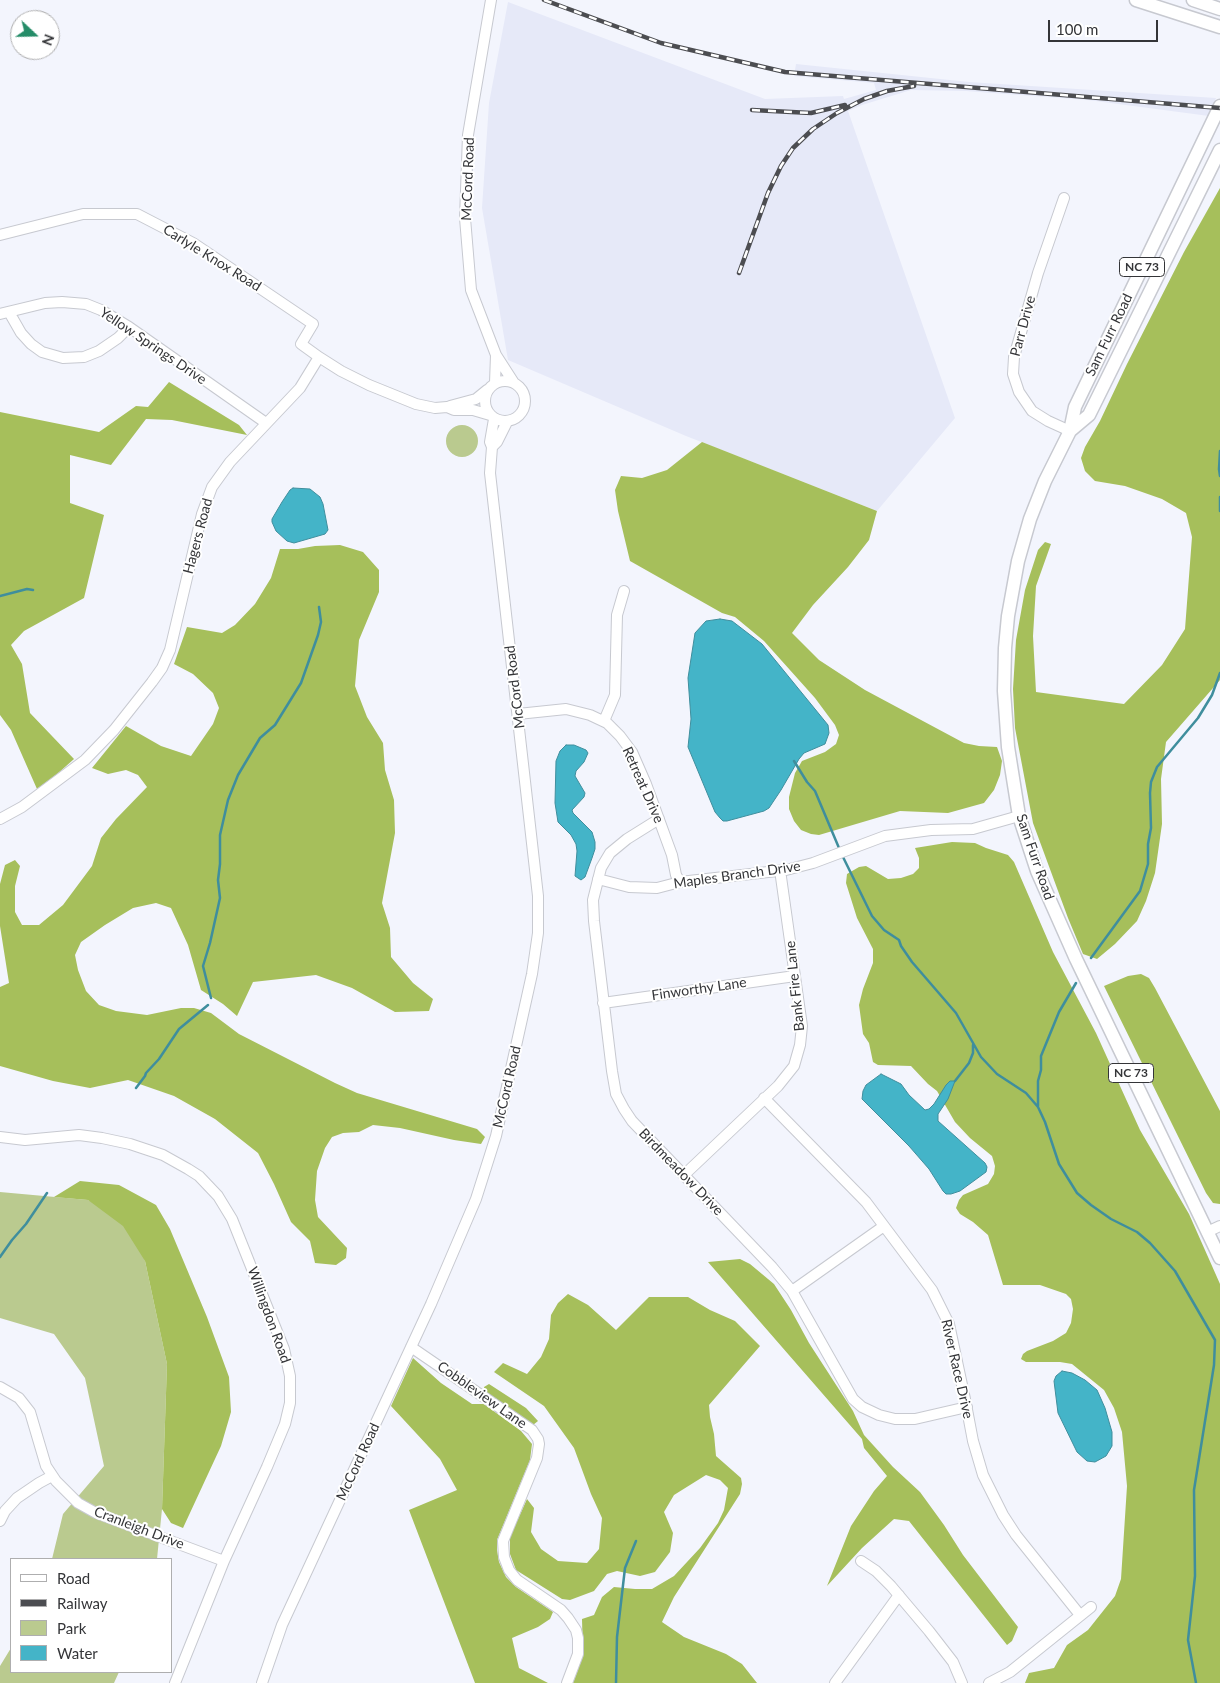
<!DOCTYPE html>
<style>
body{margin:0}
#map{position:relative;width:1220px;height:1683px;overflow:hidden;background:#f3f5fd;font-family:Lato,sans-serif}
canvas{display:block}
.legend{position:absolute;left:10px;top:1558px;width:162px;height:115px;box-sizing:border-box;background:#fff;border:1px solid #aeaeaf;margin:0;padding:6px 9px;list-style:none;font-size:15px;color:#343538}
.legend li{display:flex;align-items:center;gap:10px;height:25px}
.legend b{width:25px;border:1px solid #aeaeaf}
.north{position:absolute;left:10px;top:10px;width:50px;height:50px;box-sizing:border-box;background:#fff;border:1px solid #aeaeaf;border-radius:50%;rotate:111deg;font-size:14px;font-weight:700;line-height:20px;text-align:center;color:#343538}
.north::after{content:'';display:block;margin:auto;width:18px;height:22px;background:#258c68;clip-path:polygon(50% 0,100% 100%,50% 72%,0 100%)}
.scale{position:absolute;left:1048px;top:20px;width:110px;height:22px;box-sizing:border-box;border:2px solid #343538;border-top:0;padding-left:6px;font-size:15px;line-height:18px;white-space:nowrap;color:#343538;-webkit-text-stroke:4px #fff;paint-order:stroke}
</style>
<div id="map">
<canvas width="1220" height="1683"></canvas>
<ul class="legend">
<li><b style="height:6px;background:#fff"></b>Road</li>
<li><b style="height:6px;background:#4c4d51"></b>Railway</li>
<li><b style="height:14px;background:#baca8f"></b>Park</li>
<li><b style="height:14px;background:#44b4c8"></b>Water</li>
</ul>
<div class="north">N</div>
<div class="scale">100 m</div>
</div>
<script>
const c = document.querySelector('canvas').getContext('2d');
c.lineJoin = 'round';
function paint(path, color) { c.fillStyle = color; c.fill(path, 'evenodd'); }
const shape = rows => new Path2D(rows.map(r => 'M' + r).join(''));
function trace(path, color, width, dash) { c.strokeStyle = color; c.lineWidth = width; c.lineCap = dash ? 'butt' : 'round'; c.setLineDash(dash || []); c.stroke(path); }
function drawText(font, color, halo, rows, align = 'center') {
  c.font = font + ' Lato,sans-serif'; c.lineWidth = 4; c.setLineDash([]); c.textBaseline = 'middle'; c.strokeStyle = halo; c.fillStyle = color; for (const [text, x, y, turn = 0] of rows) {
    c.save(); c.translate(x, y); c.rotate((+turn || 0) * Math.PI / 180); c.textAlign = isNaN(turn) ? turn : align; if (halo) c.strokeText(text, 0, 0); c.fillText(text, 0, 0); c.restore();
  }
}
const built = shape([
 [508,2,765,99,843,96,844,99,876,90,874,83,794,76,796,64,969,82,1216,98,1209,116,1088,100,966,91,911,90,862,105,848,111,955,418,877,511,686,436,508,360,482,208,489,103]
]);
const green = shape([
 '446 441a16 16 0 1 1 32 0a16 16 0 1 1-32 0Z',
 [0,1192,88,1200,134,1218,145,1261,167,1364,162,1509,157,1559,52,1559,63,1514,104,1466,85,1378,54,1334,0,1318],
 [11,1648,11,1672,119,1672,114,1683,0,1683,0,1666]
]);
const forest = shape([
 [1220,188,1220,680,1166,742,1161,779,1162,824,1155,873,1146,901,1137,921,1115,944,1097,959,1083,954,1068,918,1033,823,1015,728,1013,689,1016,640,1025,590,1038,550,1045,542,1051,544,1036,586,1033,636,1036,692,1124,704,1162,665,1185,629,1192,537,1186,513,1162,499,1125,486,1095,481,1085,471,1081,458,1085,447,1100,421,1127,364,1184,252],
 [169,382,239,425,247,435,172,420,146,419,111,465,70,455,70,503,104,515,84,598,24,631,11,645,22,664,30,713,74,759,56,775,37,789,11,730,0,715,0,412,99,432,136,406,148,407],
 [702,442,877,511,869,540,848,567,813,605,792,633,819,660,865,690,964,743,979,746,997,747,1002,761,1000,775,994,790,984,803,948,813,900,811,819,835,811,834,801,830,794,821,789,809,789,797,795,773,802,761,825,752,836,744,839,735,835,725,815,698,764,641,735,617,722,613,630,561,618,511,615,490,621,476,642,478,667,470],
 [340,545,363,552,379,570,379,592,359,640,355,686,367,717,383,743,385,770,394,800,395,833,382,903,390,928,391,957,413,983,433,999,429,1011,395,1012,352,988,316,975,253,982,237,1016,223,1004,201,990,188,945,171,908,156,903,133,908,105,925,81,942,75,955,78,970,86,991,99,1005,116,1011,147,1015,181,1008,194,1008,211,1013,239,1034,335,1083,357,1093,477,1129,485,1137,481,1144,454,1140,400,1128,373,1125,359,1132,343,1133,332,1137,325,1148,317,1171,315,1200,318,1217,347,1248,346,1258,336,1265,315,1263,310,1241,291,1222,274,1184,258,1153,215,1119,174,1096,128,1080,90,1088,53,1081,0,1066,0,987,9,983,0,926,0,884,5,865,15,860,20,866,15,886,15,912,22,925,39,925,63,905,92,866,101,838,116,819,147,787,138,775,126,770,108,774,92,768,126,726,161,746,191,756,213,724,219,708,213,693,193,674,174,664,187,627,222,633,235,625,255,604,271,578,280,549,298,549,315,546],
 [952,842,975,843,986,848,1008,855,1014,862,1053,952,1096,1033,1140,1130,1189,1214,1220,1284,1220,1683,1025,1683,1029,1673,1054,1668,1067,1645,1088,1630,1115,1596,1121,1579,1127,1486,1122,1432,1114,1408,1104,1390,1072,1364,1060,1362,1026,1362,1021,1359,1023,1354,1027,1351,1053,1341,1066,1333,1071,1323,1073,1309,1071,1299,1066,1294,1040,1285,1003,1285,988,1235,973,1222,960,1214,956,1208,959,1200,963,1195,988,1184,994,1174,995,1166,992,1156,970,1138,955,1122,937,1091,928,1084,911,1066,878,1065,873,1062,869,1043,863,1034,859,1005,863,989,873,963,873,949,857,918,846,883,847,874,859,867,866,866,888,879,901,878,913,874,919,868,919,858,915,848],
 [1141,974,1149,978,1155,988,1220,1111,1220,1204,1213,1203,1206,1193,1104,986,1128,976],
 [80,1181,119,1185,156,1205,170,1229,207,1317,229,1377,231,1412,221,1446,183,1528,171,1523,162,1509,167,1364,145,1261,123,1226,88,1200,54,1197],
 [740,1259,750,1264,774,1284,791,1310,809,1343,853,1411,864,1435,893,1467,920,1492,944,1525,963,1555,1018,1627,1012,1641,1007,1645,909,1521,894,1519,862,1548,827,1586,851,1526,874,1491,887,1476,864,1448,862,1439,708,1262],
 [568,1294,588,1305,616,1330,649,1297,688,1297,710,1310,735,1321,760,1346,709,1405,710,1417,714,1434,716,1456,741,1478,742,1484,740,1494,674,1597,662,1622,684,1637,726,1654,742,1664,757,1683,573,1683,583,1656,582,1619,594,1615,602,1597,614,1587,635,1589,652,1589,674,1576,700,1548,718,1523,724,1510,728,1488,720,1480,706,1475,674,1495,664,1512,673,1533,670,1552,655,1572,640,1576,617,1571,607,1574,594,1591,570,1600,562,1599,516,1570,510,1554,510,1537,527,1499,534,1508,531,1532,541,1549,558,1561,587,1563,599,1549,602,1518,591,1494,574,1448,544,1406,494,1372,503,1363,527,1374,541,1357,549,1339,551,1315,558,1303],
 [413,1358,441,1383,472,1404,484,1404,521,1431,532,1444,530,1460,497,1540,497,1550,499,1562,506,1577,516,1587,553,1612,550,1619,538,1627,512,1638,519,1668,548,1683,475,1683,409,1510,457,1490,440,1459,391,1406],
 [489,1384,526,1408,538,1421,533,1425,485,1392,484,1387]
]);
const water = shape([
 [293,488,310,489,320,497,323,504,328,530,325,534,294,543,287,541,276,531,272,522,272,519,282,502,290,490,293,488],
 [720,619,732,621,762,644,828,725,829,733,825,744,804,753,799,759,781,790,769,808,764,811,727,821,723,821,720,818,715,812,688,747,691,719,688,678,695,633,706,621,720,619],
 [566,745,574,745,586,750,588,753,584,762,576,771,575,776,585,793,584,797,572,810,573,813,592,832,595,842,595,849,592,858,585,877,581,880,575,876,577,851,576,844,571,835,558,822,555,803,556,761,560,751,566,745],
 [881,1074,901,1084,909,1095,925,1110,929,1109,934,1104,946,1085,950,1081,955,1081,948,1099,938,1114,938,1121,985,1163,987,1167,986,1172,960,1191,951,1194,946,1194,943,1191,929,1169,909,1146,862,1099,863,1091,866,1085,881,1074],
 [1062,1371,1072,1373,1085,1380,1097,1390,1105,1408,1112,1432,1112,1446,1106,1456,1095,1462,1087,1461,1077,1452,1058,1413,1054,1381,1056,1376,1062,1371]
]);
const stream = shape([
 [1220,451,1219,469,1220,476],
 [1220,497,1220,511],
 [0,596,27,589,33,590],
 [794,761,807,782,815,791,839,848],
 [843,857,872,916,884,930,899,940,901,946,912,962,956,1013,981,1057,997,1074,1026,1093,1038,1107,1045,1122,1059,1164,1077,1193,1091,1205,1111,1219,1137,1232,1150,1243,1175,1271,1215,1340,1214,1365,1194,1490,1195,1576,1188,1640,1196,1683],
 [1091,958,1140,891,1148,864,1148,844,1151,828,1150,793,1151,782,1157,767,1198,718,1212,695,1220,673],
 [211,998,203,966,210,943,220,898,218,880,220,864,220,835,228,800,238,775,260,738,275,725,301,683,318,635,321,622,319,607],
 [955,1081,969,1063,973,1053,973,1045],
 [136,1088,145,1076,146,1073,159,1059,179,1029,208,1005],
 [1038,1106,1038,1081,1041,1070,1041,1056,1059,1012,1076,983],
 [0,1257,12,1240,26,1224,47,1193],
 [616,1683,617,1637,625,1568,636,1541]
]);
const minor = shape([
 [491,0,468,135,465,218,471,290,496,355,514,383],
 [1064,198,1038,273,1014,357,1013,374,1019,392,1032,411,1048,421,1070,431],
 [0,235,83,214,137,214,193,243,313,324,301,344,319,357],
 [9,312,21,333,31,344,42,352,63,358,84,357,99,351,118,338,129,327],
 [0,314,45,303,62,302,86,304,101,310,129,327,266,423],
 '485 401a20 20 0 1 1 40 0a20 20 0 1 1-40 0Z',
 [495,383,496,355],
 [450,406,476,399,487,390],
 [492,447,497,442,507,422],
 [518,714,566,709,590,715,607,723,620,736,632,752,646,784,672,855,676,875,680,882],
 [604,721,615,695,617,615,624,591],
 [0,819,22,807,85,760,114,730,152,682,162,668,170,650,202,514,212,487,230,462,300,388,319,357,341,371,369,385,416,404,435,408,447,407,454,410,473,410,490,415],
 [659,819,627,839,610,853,601,868,593,900,594,921,612,1071,616,1094,624,1109,632,1121,772,1267,792,1291,853,1399,862,1407,879,1415,895,1419,915,1419,967,1407],
 [598,879,629,887,657,888,680,882,786,870,813,863,885,836,931,830,973,829,1019,816],
 [603,1003,795,976],
 [764,1098,866,1202,932,1290,949,1324,965,1399,973,1441,983,1475,1003,1515,1016,1535,1080,1615],
 [0,1137,25,1140,79,1135,102,1138,130,1144,163,1155,188,1169,199,1176,218,1196,232,1219,284,1349,290,1376,290,1403,285,1424,267,1467,224,1561,175,1683],
 [684,1175,778,1086,794,1066,800,1045,802,1026,780,870],
 [1207,1232,1220,1226],
 [792,1291,884,1226],
 [411,1347,532,1430,538,1439,539,1444,537,1458,503,1541,504,1557,509,1570,517,1580,561,1610,568,1618,576,1630,578,1638,578,1654,567,1683],
 [0,1387,19,1398,30,1412,46,1466,56,1481,78,1503,96,1513,224,1561],
 [0,1521,5,1511,17,1498,39,1483,52,1476],
 [861,1561,876,1571,891,1586,929,1631,953,1662,962,1683],
 [262,1683,282,1625,431,1304,476,1199,496,1136,532,974,538,933,538,896,490,473,492,447,490,442,494,419],
 [835,1683,899,1595],
 [989,1683,1010,1672,1091,1607]
]);
const major = shape([
 [1136,0,1220,27],
 [1193,0,1220,9],
 [1220,106,1075,407,1070,431,1045,481,1030,519,1018,561,1008,616,1005,648,1004,691,1008,747,1019,816,1037,871,1076,959,1220,1258],
 [1070,431,1089,415,1220,150]
]);
const rail = shape([
 [544,0,661,43,785,72,1220,108],
 [752,110,811,113,845,105],
 [739,273,768,193,781,166,793,148,813,129,837,113,864,99,887,91,914,86]
]);
const shields = [
 [1142,267,45],
 [1131,1073,45]
];
const shieldNames = [
 ["NC 73",1142,267],
 ["NC 73",1131,1073]
];
const streetNames = [
 ["McCord Road",468,179,-88],
 ["Carlyle Knox Road",212,258,32],
 ["Parr Drive",1023,326,-75],
 ["Sam Furr Road",1109,335,-64],
 ["Yellow Springs Drive",153,346,34],
 ["Hagers Road",198,536,-75],
 ["McCord Road",515,687,-97],
 ["Retreat Drive",643,785,66],
 ["Sam Furr Road",1035,857,71],
 ["Maples Branch Drive",737,875,-8],
 ["Bank Fire Lane",795,986,-96],
 ["Finworthy Lane",699,989,-8],
 ["McCord Road",507,1087,-77],
 ["Birdmeadow Drive",681,1172,46],
 ["Willingdon Road",269,1315,70],
 ["River Race Drive",957,1369,77],
 ["Cobbleview Lane",482,1395,35],
 ["McCord Road",358,1462,-65],
 ["Cranleigh Drive",139,1528,21]
];
paint(built, '#e6e9f8');
paint(green, '#baca8f');
paint(forest, '#a6bf5b');
paint(water, '#44b4c8');
trace(water, '#3f8e9d', 1);
trace(stream, '#3f8e9d', 2.5);
trace(minor, '#c7c9d0', 12);
trace(major, '#c7c9d0', 15);
trace(minor, '#fff', 10);
trace(major, '#fff', 12);
trace(rail, '#4c4d51', 4.5);
trace(rail, '#fff', 2.5, [8]);
for (const [x, y, w] of shields) { const box = new Path2D(); box.roundRect(x - w / 2, y - 9.5, w, 19, 4); c.fillStyle = '#fff'; c.fill(box); trace(box, '#343538', 1); }
drawText('bold 12px', '#343538', null, shieldNames);
drawText('14px', '#343538', '#fff', streetNames);
</script>
